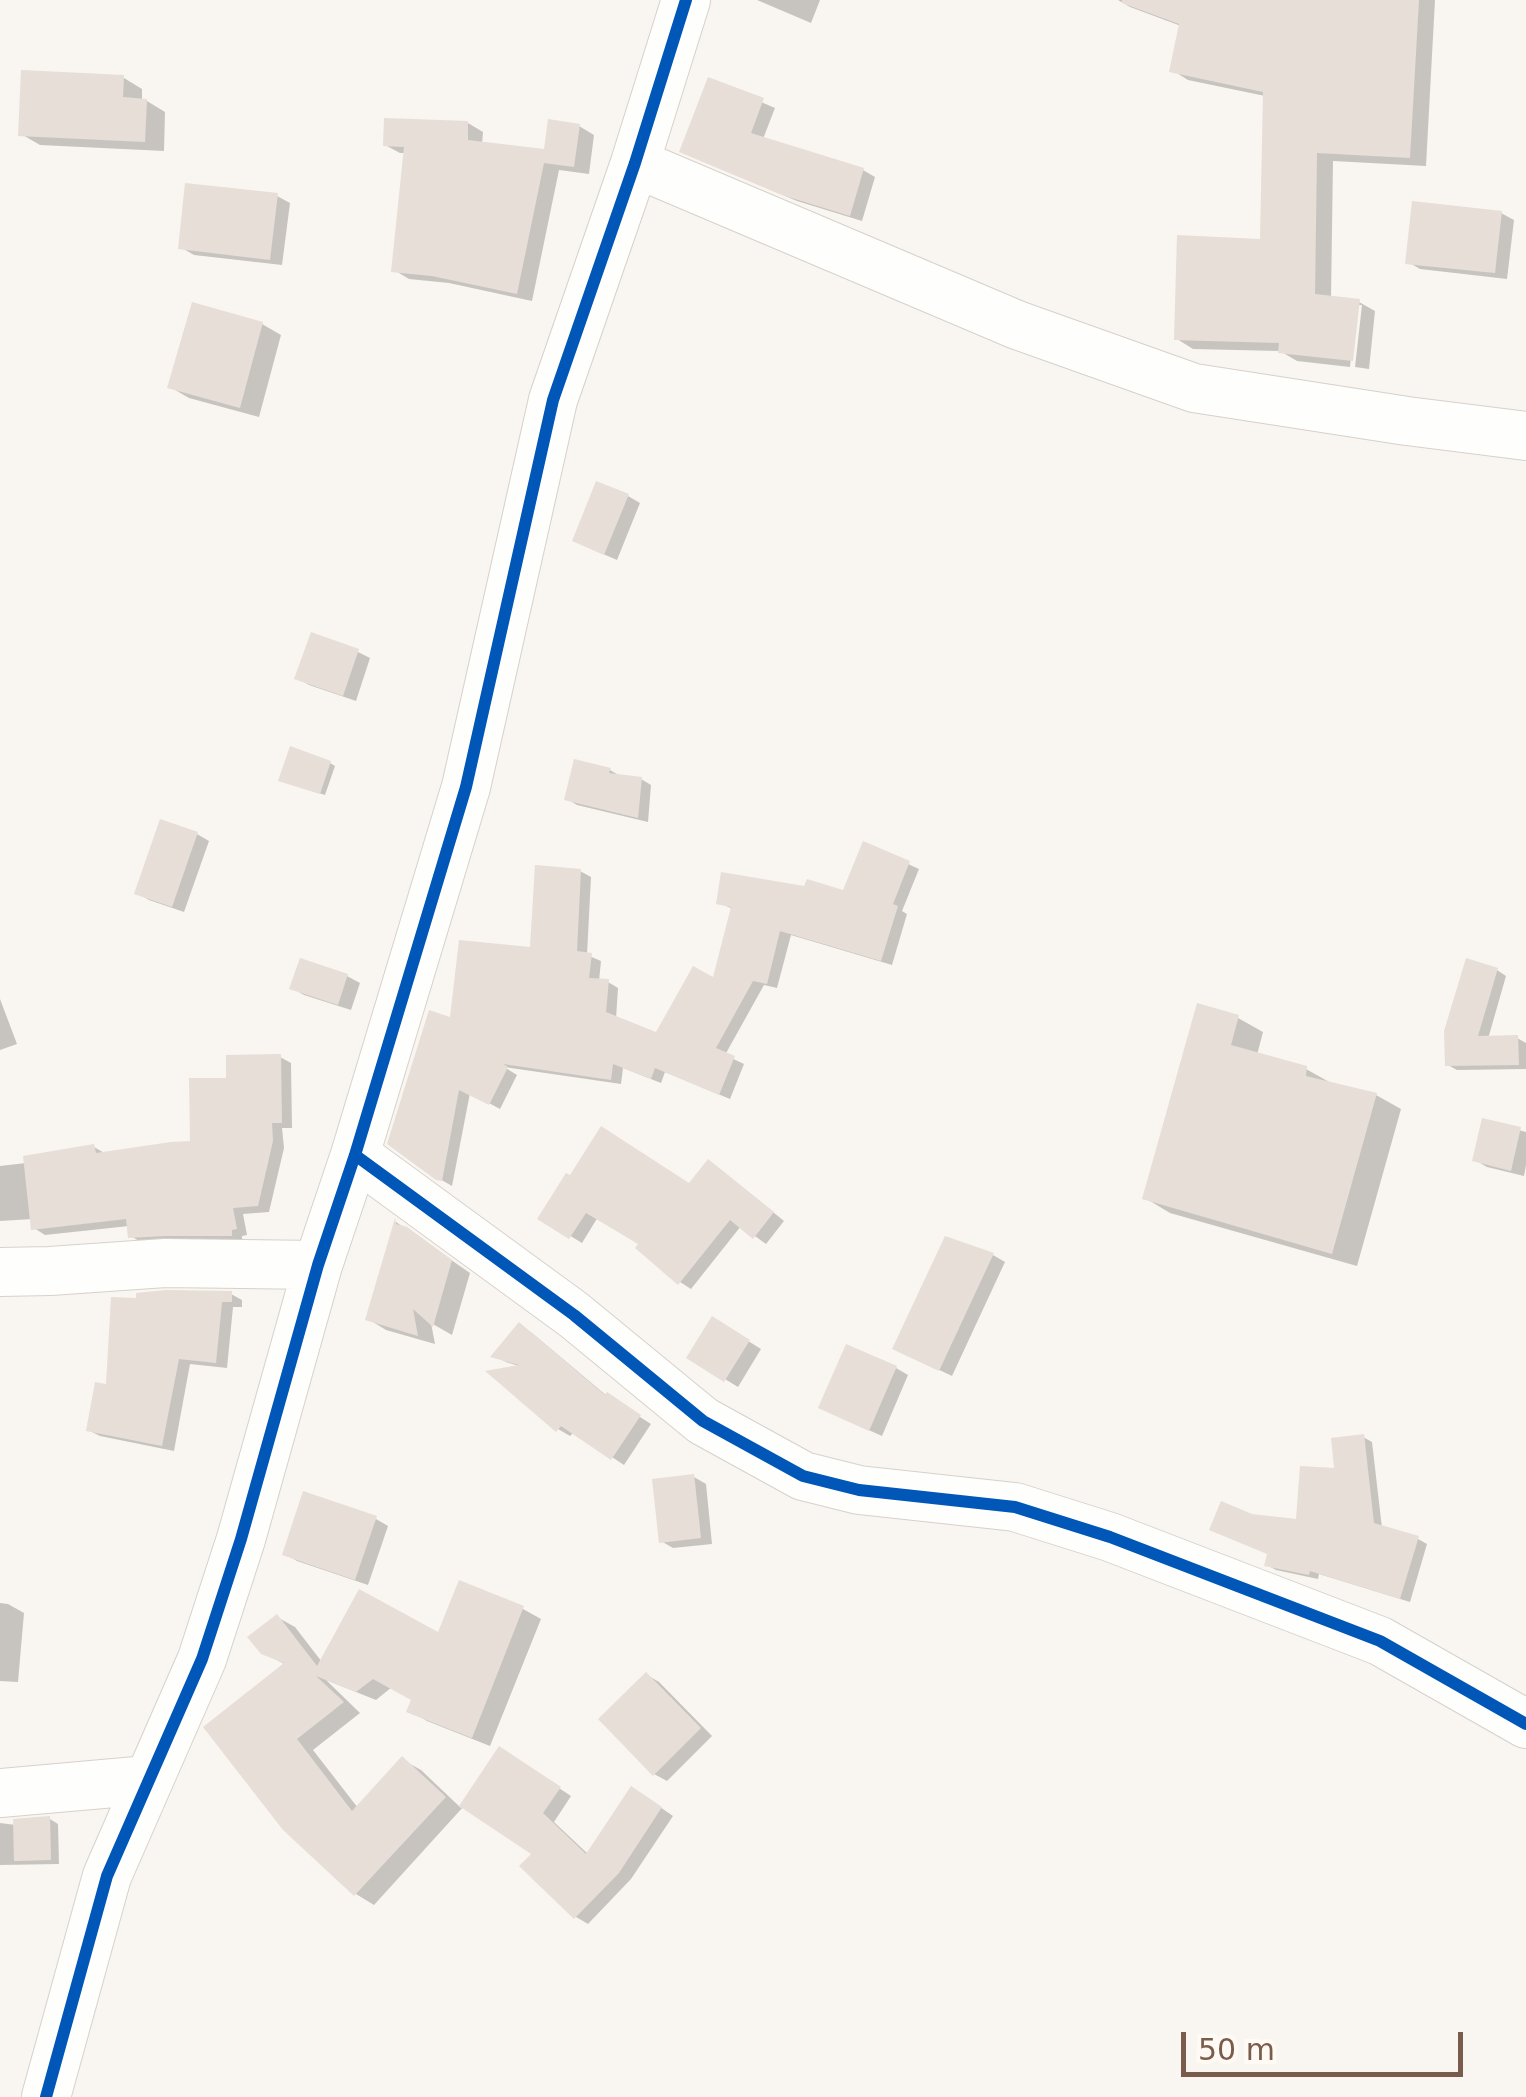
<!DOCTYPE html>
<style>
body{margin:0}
#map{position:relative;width:1526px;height:2097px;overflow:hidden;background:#f9f5f0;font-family:"DejaVu Sans",sans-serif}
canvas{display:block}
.scale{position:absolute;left:1181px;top:2032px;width:282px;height:45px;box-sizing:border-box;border:5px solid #7a5c4d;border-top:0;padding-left:12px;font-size:30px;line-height:35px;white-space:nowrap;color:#7a5c4d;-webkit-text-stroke:8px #fffaf3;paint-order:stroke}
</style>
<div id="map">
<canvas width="1526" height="2097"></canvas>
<div class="scale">50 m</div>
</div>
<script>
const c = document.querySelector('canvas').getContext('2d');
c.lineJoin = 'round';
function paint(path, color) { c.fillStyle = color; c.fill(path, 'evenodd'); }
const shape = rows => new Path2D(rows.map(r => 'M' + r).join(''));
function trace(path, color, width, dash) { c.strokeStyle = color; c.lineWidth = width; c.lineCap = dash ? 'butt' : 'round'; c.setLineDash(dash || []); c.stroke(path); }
const shadow = shape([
 [757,0,820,0,811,23],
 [1118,0,1435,0,1426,166,1333,161,1331,299,1359,302,1375,311,1369,369,1355,367,1362,305,1356,305,1350,367,1297,361,1280,351,1193,349,1177,339,1262,241,1265,96,1188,80,1172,70,1181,26,1130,7],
 [124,78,142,89,142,101,147,101,165,112,164,151,40,145,21,134],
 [710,80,775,108,763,139,863,170,875,177,862,221,797,201,695,158],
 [468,123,483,132,482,144,546,152,579,126,594,135,589,174,559,170,532,301,449,283,409,279,394,270,406,153,400,153,385,145],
 [277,196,290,203,282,265,194,255,182,248],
 [1501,213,1514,220,1507,279,1420,269,1408,262],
 [262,324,281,335,259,417,189,398,170,387],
 [628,496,640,503,617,560,587,547],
 [313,635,358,652,370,658,356,701,309,685,297,678],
 [330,763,335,766,325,795,287,783],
 [610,770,622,777,641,779,651,785,648,822,577,805,567,799],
 [197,834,209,841,184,912,149,900,137,893],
 [864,844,919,869,902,911,907,914,892,965,791,935,777,988,764,985,725,1055,744,1064,730,1099,665,1072,661,1083,623,1068,621,1084,504,1067,517,1075,500,1109,470,1093,452,1186,438,1178,453,1020,533,949,580,871,591,877,587,955,601,961,599,981,608,982,618,988,616,1019,657,1035,715,981,733,909,719,903,845,893],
 [1497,970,1506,976,1488,1039,1517,1038,1526,1043,1526,1069,1457,1070,1448,1065],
 [347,976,360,983,351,1010,304,995,292,988],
 [0,999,17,1044,0,1050],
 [1199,1006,1238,1018,1263,1032,1257,1055,1306,1069,1331,1083,1376,1095,1401,1109,1357,1266,1170,1213,1145,1198],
 [280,1057,291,1063,292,1128,282,1128,284,1148,269,1212,243,1214,247,1235,242,1236,242,1241,142,1243,131,1236,129,1226,45,1235,34,1228,33,1219,0,1221,0,1166,26,1163,94,1147,106,1154,193,1144,229,1080],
 [1484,1121,1526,1132,1526,1165,1524,1176,1487,1167,1475,1160],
 [720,1169,784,1221,766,1244,741,1226,691,1289,680,1282,642,1243,598,1217,582,1243,541,1218,571,1178,690,1185],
 [396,1222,470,1273,452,1335,431,1323,435,1344,386,1330,368,1319],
 [993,1255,1005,1262,952,1376,908,1355],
 [231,1294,242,1300,242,1307,233,1307,227,1368,190,1364,174,1451,100,1436,88,1430,108,1387],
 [713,1319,761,1349,738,1387,689,1357],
 [520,1326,532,1333,607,1396,651,1424,624,1465,574,1432,570,1436,558,1429,522,1367,506,1362,494,1356],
 [896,1368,908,1375,882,1436,833,1414],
 [1363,1437,1372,1442,1382,1528,1418,1539,1427,1544,1410,1602,1319,1574,1318,1579,1276,1570,1267,1565,1269,1554,1298,1521],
 [694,1477,706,1484,712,1544,673,1548,661,1541],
 [376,1519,388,1526,368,1585,297,1561,285,1554],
 [460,1583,523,1609,541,1619,490,1746,427,1721,410,1711,414,1699,392,1687,376,1700,326,1680,360,1713,313,1750,358,1808,403,1760,421,1770,461,1808,500,1749,571,1796,554,1822,589,1855,644,1796,673,1816,631,1879,588,1924,576,1917,523,1866,534,1854,464,1806,374,1905,356,1894,285,1829,286,1665,262,1652,277,1617,295,1627,322,1662,439,1635],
 [0,1603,8,1604,24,1613,18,1682,0,1681],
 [647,1675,659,1682,712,1736,667,1781,654,1774],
 [50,1819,58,1824,59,1864,0,1865,0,1823,16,1825]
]);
const building = shape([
 [1122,0,1419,0,1410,158,1317,153,1315,294,1360,299,1353,361,1278,353,1279,343,1174,340,1177,235,1260,239,1263,92,1169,72,1179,24,1122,3],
 [21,70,124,75,123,97,147,99,145,142,18,136],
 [708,77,764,98,751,133,864,168,850,216,782,195,679,152],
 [384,118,468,121,468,140,544,149,548,119,580,124,574,167,544,163,517,294,432,276,391,272,404,147,383,146],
 [185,183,278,193,270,260,178,249],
 [1412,201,1502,211,1495,273,1405,264],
 [192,302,263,322,240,408,167,388],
 [596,481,629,494,604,555,572,541],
 [311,632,359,649,343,696,294,679],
 [290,746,331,761,320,794,278,781],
 [574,759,611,768,609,773,642,777,638,818,564,800],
 [160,819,198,832,172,907,134,894],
 [863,841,910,861,893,904,898,906,881,961,780,931,767,984,753,981,716,1048,735,1056,719,1095,655,1068,651,1079,613,1064,611,1080,503,1064,508,1067,489,1105,459,1090,442,1181,436,1180,387,1144,429,1010,450,1017,459,940,530,947,535,865,581,869,577,951,592,953,589,978,609,979,606,1012,656,1032,693,966,713,977,731,907,716,904,721,872,804,886,807,879,843,890],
 [300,958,348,974,338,1005,289,989],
 [1466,958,1498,968,1478,1036,1518,1035,1519,1065,1445,1066,1444,1031],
 [1197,1003,1239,1015,1231,1045,1307,1066,1306,1076,1377,1093,1332,1254,1142,1199],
 [281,1054,282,1123,272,1123,273,1141,258,1206,233,1208,237,1229,232,1230,232,1236,165,1236,128,1238,126,1219,31,1230,23,1156,94,1144,96,1153,171,1142,190,1141,189,1078,226,1078,226,1055],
 [1482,1118,1521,1127,1511,1171,1472,1161],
 [601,1126,689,1183,708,1159,774,1212,753,1239,730,1220,678,1285,635,1248,638,1244,586,1213,569,1239,537,1219,566,1173,570,1175],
 [395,1218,396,1224,407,1227,452,1260,433,1327,413,1309,418,1336,365,1320],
 [945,1236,994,1253,939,1371,892,1349],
 [166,1290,232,1291,232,1302,222,1302,216,1363,179,1359,162,1446,86,1431,95,1382,106,1384,111,1297,136,1298,136,1293],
 [712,1316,750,1340,724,1382,686,1358],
 [519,1322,605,1395,607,1392,641,1415,611,1460,561,1426,556,1432,485,1371,519,1365,490,1357],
 [846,1344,897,1366,869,1431,818,1408],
 [1364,1434,1374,1523,1419,1536,1400,1599,1310,1571,1309,1575,1264,1566,1267,1554,1209,1530,1221,1501,1252,1514,1296,1519,1300,1466,1334,1468,1331,1438],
 [694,1474,701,1538,659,1543,652,1479],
 [303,1491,377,1516,355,1580,282,1555],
 [459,1580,524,1606,472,1738,406,1712,411,1700,373,1679,356,1692,316,1676,344,1702,297,1739,352,1811,402,1756,446,1797,354,1896,283,1830,203,1727,284,1663,261,1654,247,1637,277,1614,317,1666,359,1589,438,1632],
 [646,1672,701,1728,653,1776,598,1719],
 [499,1746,561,1787,543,1813,586,1854,631,1786,662,1807,619,1873,574,1919,519,1866,531,1854,459,1806],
 [50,1816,51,1860,14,1861,13,1819]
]);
const minor = shape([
 [635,163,1017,325,1194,388,1407,421,1526,436],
 [355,1155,574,1315,703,1421,803,1476,859,1490,1015,1507,1110,1537,1380,1641,1526,1724],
 [0,1272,50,1271,165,1263,318,1265],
 [0,1793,148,1780],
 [46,2097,107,1876,202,1659,241,1539,318,1265,355,1155,466,787,553,400,635,163,686,0]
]);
const cycleway = shape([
 [355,1155,574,1315,703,1421,803,1476,859,1490,1015,1507,1110,1537,1380,1641,1526,1724],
 [46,2097,107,1876,202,1659,241,1539,318,1265,355,1155,466,787,553,400,635,163,686,0]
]);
paint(shadow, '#0003');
paint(building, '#e6ded7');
trace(minor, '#d7d1cb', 50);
trace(minor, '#fefefd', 48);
trace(cycleway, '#0057b8', 12);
</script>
